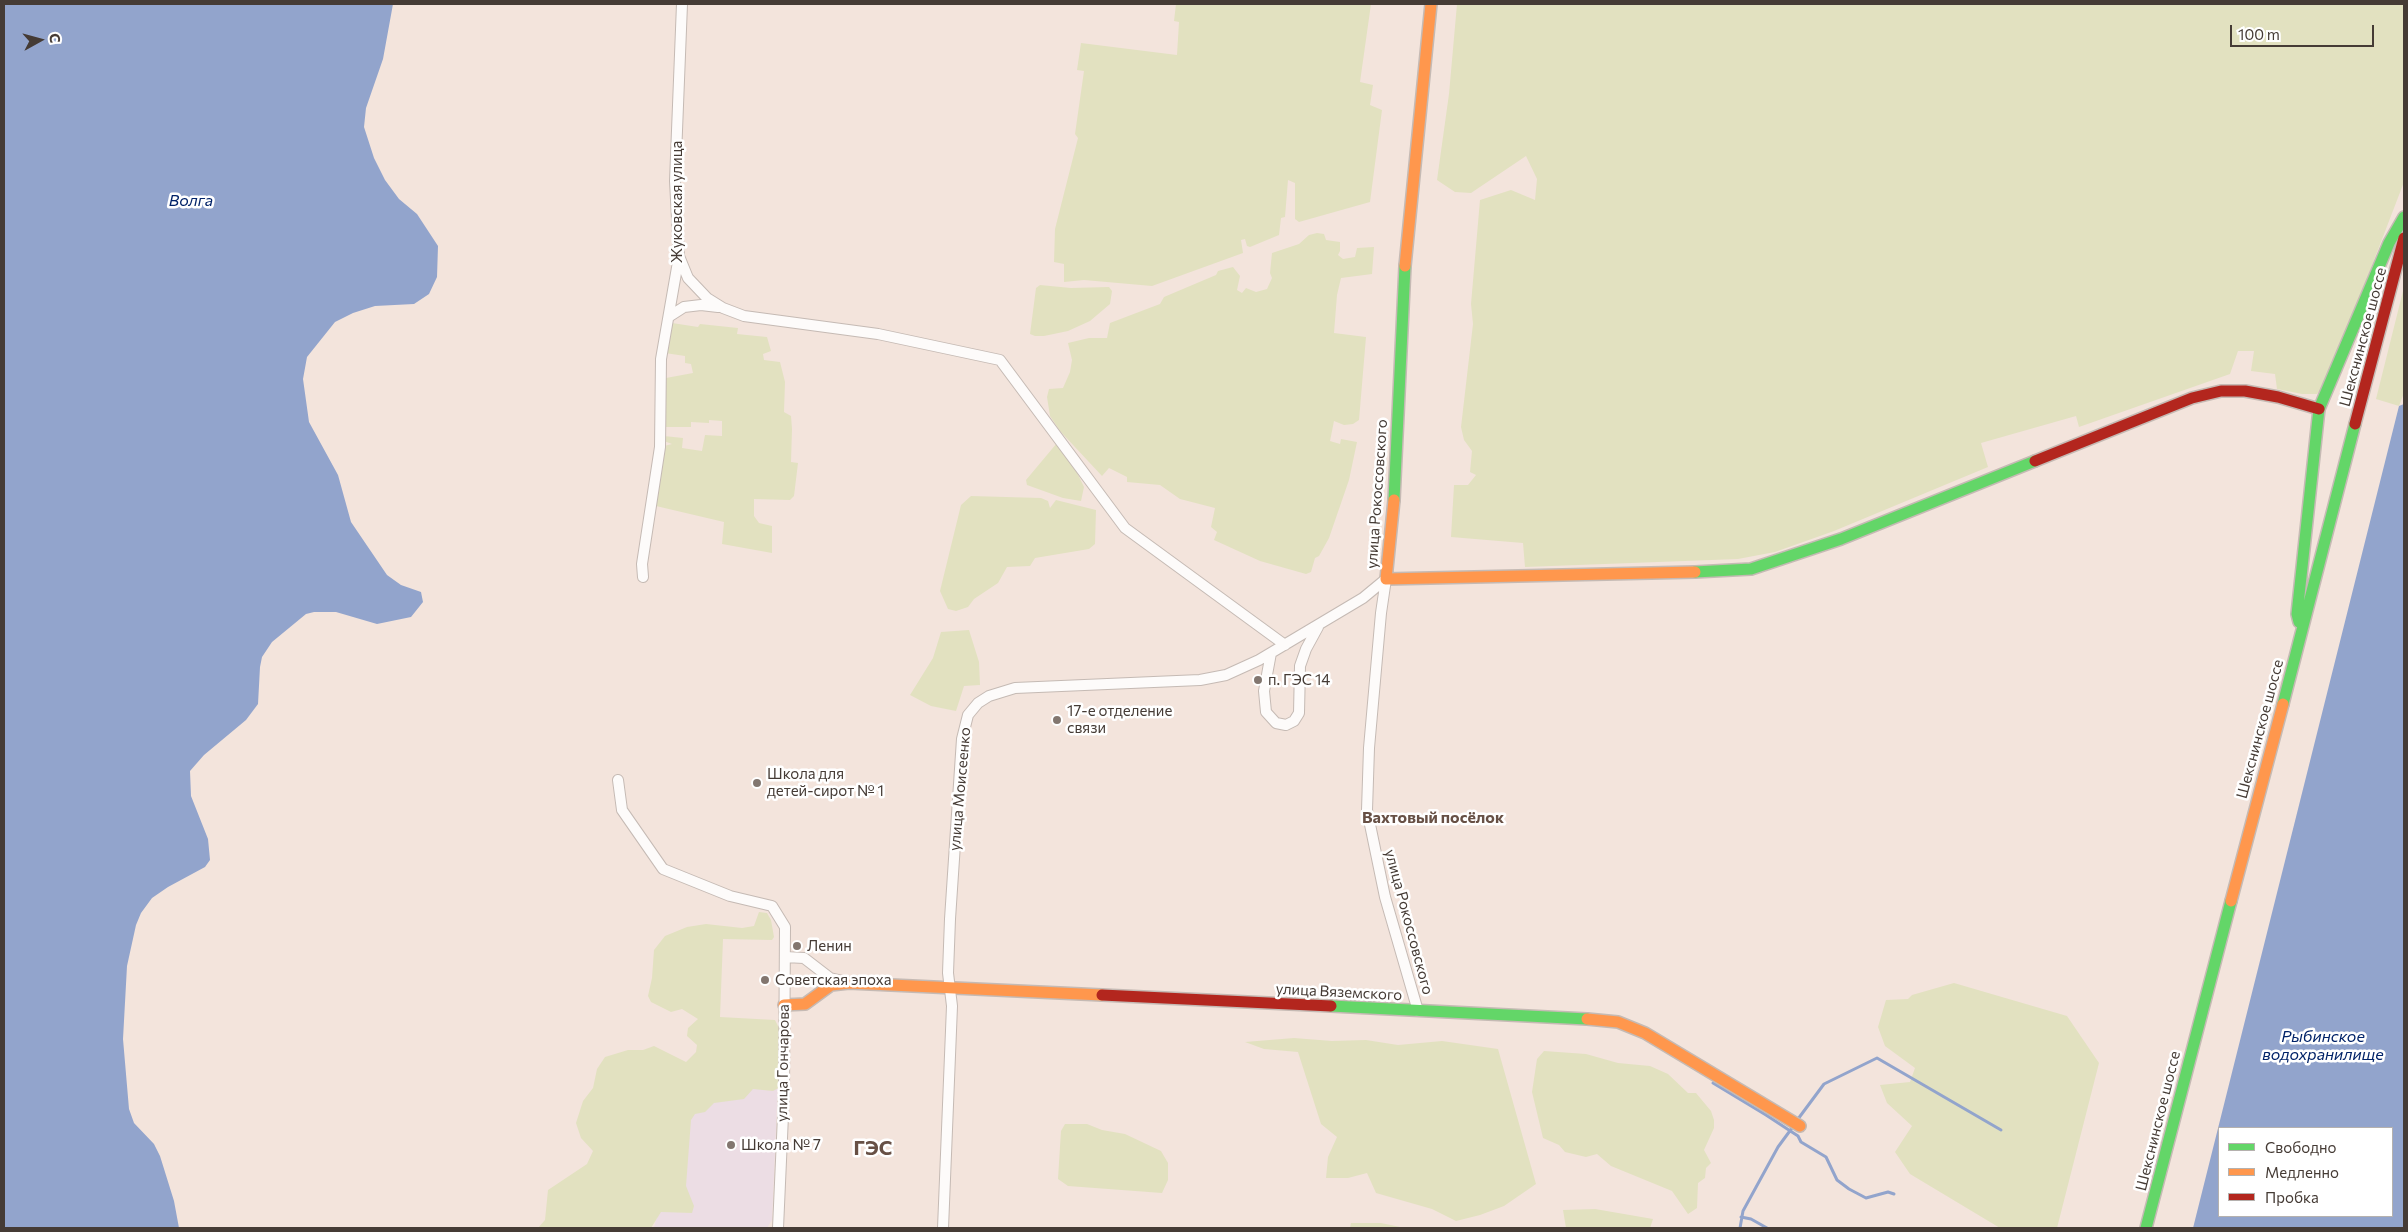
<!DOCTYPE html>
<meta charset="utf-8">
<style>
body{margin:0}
#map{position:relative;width:2408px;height:1232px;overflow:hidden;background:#f3e4dc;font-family:Commissioner,sans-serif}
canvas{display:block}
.frame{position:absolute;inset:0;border:5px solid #453b35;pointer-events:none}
.legend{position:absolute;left:2218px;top:1127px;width:175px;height:90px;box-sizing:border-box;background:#fff;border:1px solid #b5b1ae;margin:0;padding:6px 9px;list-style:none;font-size:15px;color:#453b35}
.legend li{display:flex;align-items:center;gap:10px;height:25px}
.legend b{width:25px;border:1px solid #b5b1ae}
.north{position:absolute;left:15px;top:15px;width:50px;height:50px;-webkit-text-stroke:4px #fff;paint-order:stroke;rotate:83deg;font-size:14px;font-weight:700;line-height:20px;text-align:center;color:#453b35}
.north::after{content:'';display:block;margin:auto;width:18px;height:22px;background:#453b35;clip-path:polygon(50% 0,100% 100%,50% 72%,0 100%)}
.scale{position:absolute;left:2230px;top:25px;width:144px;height:22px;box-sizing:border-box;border:2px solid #453b35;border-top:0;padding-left:6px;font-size:15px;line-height:18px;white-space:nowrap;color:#453b35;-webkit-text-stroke:4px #fff;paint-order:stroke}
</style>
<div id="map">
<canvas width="2408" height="1232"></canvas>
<div class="frame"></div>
<ul class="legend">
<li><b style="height:6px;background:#63d668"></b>Свободно</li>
<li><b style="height:6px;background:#ff974d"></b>Медленно</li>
<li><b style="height:6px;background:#b3261e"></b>Пробка</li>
</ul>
<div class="north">С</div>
<div class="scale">100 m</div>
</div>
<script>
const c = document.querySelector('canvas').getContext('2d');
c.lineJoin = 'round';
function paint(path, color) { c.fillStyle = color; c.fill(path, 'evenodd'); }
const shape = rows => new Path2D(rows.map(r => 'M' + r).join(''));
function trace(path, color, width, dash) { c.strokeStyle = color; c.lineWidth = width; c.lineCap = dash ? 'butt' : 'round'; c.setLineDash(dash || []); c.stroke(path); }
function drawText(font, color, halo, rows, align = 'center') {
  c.font = font + ' Commissioner,sans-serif'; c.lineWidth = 5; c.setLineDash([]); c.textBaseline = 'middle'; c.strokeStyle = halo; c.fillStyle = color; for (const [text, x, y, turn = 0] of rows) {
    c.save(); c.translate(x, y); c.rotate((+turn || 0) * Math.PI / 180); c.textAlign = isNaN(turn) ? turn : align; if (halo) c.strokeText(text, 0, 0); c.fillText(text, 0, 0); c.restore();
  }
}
const education = shape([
 [689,1077,778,1081,772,1220,767,1228,654,1228]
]);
const green = shape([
 [1176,4,1371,4,1360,82,1373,85,1370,105,1382,110,1370,202,1299,222,1295,219,1295,183,1288,180,1285,217,1281,218,1279,235,1250,247,1247,246,1245,239,1241,240,1243,253,1152,286,1084,280,1064,282,1064,264,1054,262,1055,229,1078,138,1075,134,1084,71,1077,70,1081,43,1177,55,1179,22,1174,21],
 [1457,4,2404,4,2404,182,2326,385,2317,394,2302,394,2277,389,2275,374,2251,371,2254,351,2238,351,2230,374,2079,427,2076,416,1981,443,1988,467,1834,531,1775,552,1738,559,1525,567,1523,543,1451,537,1454,485,1468,485,1476,475,1470,472,1472,451,1464,440,1461,427,1473,324,1471,304,1480,200,1511,190,1535,200,1537,179,1526,156,1471,193,1455,192,1437,180,1449,94],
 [1317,233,1324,234,1326,240,1340,242,1340,251,1338,255,1343,259,1355,257,1357,248,1374,247,1372,274,1341,278,1337,295,1334,333,1366,337,1359,420,1353,424,1344,425,1334,421,1330,441,1340,444,1341,439,1357,442,1349,480,1329,538,1319,556,1315,558,1311,572,1306,574,1260,561,1214,540,1217,532,1211,527,1215,508,1180,499,1160,485,1127,482,1127,477,1109,468,1102,476,1060,431,1050,416,1047,397,1049,389,1063,388,1070,372,1072,360,1068,343,1089,338,1107,338,1110,323,1152,307,1160,304,1164,297,1216,275,1218,271,1233,267,1240,276,1237,290,1242,293,1246,288,1256,292,1267,289,1272,278,1270,273,1272,253,1299,244,1309,235],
 [1040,285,1071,288,1109,287,1112,291,1110,304,1090,321,1068,331,1044,336,1035,336,1030,334,1036,288],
 [2404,287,2404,393,2399,406,2376,399],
 [672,323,698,327,700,324,738,328,737,334,767,337,771,351,763,354,764,360,780,362,785,382,784,412,791,416,792,429,791,462,798,463,794,496,790,500,754,499,754,516,759,523,772,526,772,553,722,544,724,522,656,506,664,446,672,444,664,441,664,436,683,438,682,448,702,451,705,435,722,436,722,421,709,420,709,423,691,422,691,427,665,427,666,378,693,373,691,364,685,363,685,356,665,353],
 [1057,443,1072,462,1084,487,1081,501,1063,498,1027,485,1026,480],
 [971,496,1041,498,1048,501,1050,508,1056,500,1096,510,1095,544,1089,549,1035,558,1030,566,1007,567,998,583,974,599,968,607,956,611,948,609,940,591,961,505],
 [969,630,979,662,980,685,964,686,956,711,931,706,910,695,933,658,941,632],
 [759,912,767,913,771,920,774,937,772,940,723,939,720,1017,775,1020,779,1028,780,1087,773,1091,753,1089,744,1099,714,1103,705,1112,695,1114,691,1120,686,1186,694,1206,692,1213,661,1212,651,1228,538,1228,545,1220,548,1190,587,1164,593,1151,581,1138,576,1123,583,1101,593,1088,597,1069,605,1057,628,1050,643,1050,654,1046,686,1062,696,1052,697,1045,687,1036,688,1028,698,1019,682,1009,671,1012,651,1002,648,996,652,978,654,950,665,936,687,927,706,924,742,928,754,926],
 [1954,983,2067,1016,2099,1063,2057,1228,2000,1228,1910,1174,1895,1152,1912,1126,1887,1103,1880,1085,1910,1082,1915,1068,1885,1046,1878,1027,1886,1000,1908,999,1912,995],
 [1294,1038,1332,1041,1366,1040,1398,1045,1442,1041,1498,1049,1536,1184,1504,1206,1480,1215,1456,1221,1432,1209,1376,1193,1367,1173,1348,1178,1326,1178,1328,1157,1337,1137,1321,1124,1298,1052,1264,1049,1245,1042],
 [1544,1051,1586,1054,1618,1063,1650,1066,1668,1074,1688,1093,1696,1093,1711,1111,1714,1120,1714,1128,1704,1150,1711,1163,1706,1168,1705,1178,1698,1183,1697,1208,1688,1214,1672,1191,1611,1166,1597,1154,1586,1157,1565,1152,1559,1145,1543,1138,1532,1092,1537,1059],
 [1065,1124,1087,1124,1102,1130,1125,1134,1161,1151,1168,1163,1168,1180,1162,1193,1068,1186,1058,1179,1061,1131],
 [1595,1209,1653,1219,1650,1228,1566,1228,1563,1210],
 [1351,1223,1381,1223,1405,1228,1350,1228]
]);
const water = shape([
 [4,4,393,4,383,59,366,108,364,127,374,158,385,180,399,199,417,214,438,246,437,277,429,294,414,304,375,306,353,313,335,322,307,357,303,379,309,422,338,475,351,522,387,575,401,585,421,592,423,602,411,617,377,624,336,612,314,612,306,614,272,642,262,657,260,667,258,704,246,720,204,755,190,771,191,796,208,839,210,860,205,867,168,887,152,898,141,913,136,925,127,966,123,1039,129,1109,134,1123,154,1144,160,1156,174,1201,179,1228,4,1228],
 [2404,404,2404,1228,2193,1228,2399,406],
 [2219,1128,2392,1128,2392,1216,2219,1216]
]);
const stream = shape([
 [1713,1083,1766,1115,1798,1136,1801,1142,1826,1157,1837,1180,1849,1189,1866,1198,1888,1192,1894,1194],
 [1798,1119,1824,1084,1877,1058,2001,1130],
 [1741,1217,1751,1219,1767,1228],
 [1740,1228,1743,1211,1778,1147,1792,1128]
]);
const street = shape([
 [679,256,688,278,707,298,723,308,744,316,878,334,1000,360,1125,528,1285,645],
 [670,316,684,307,701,305,718,307],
 [643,577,642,564,660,447,661,359,679,256,675,181,682,4],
 [1386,579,1381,613,1369,748,1367,810,1385,897,1418,1011],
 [1271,653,1264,691,1266,712,1276,723,1286,725,1294,721,1299,713,1300,666,1306,649,1318,627],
 [618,780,622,810,663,869,730,896,772,906,785,927,784,1093,778,1228],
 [785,957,804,958,830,978,843,981],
 [943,1228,952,1006,948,973,950,919,962,739,968,715,978,703,989,696,1015,688,1200,680,1226,675,1259,660,1363,598,1386,579]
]);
const fast = shape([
 [1394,500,1405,266],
 [1695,572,1751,569,1841,539,2035,461],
 [2299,622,2297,614,2319,409,2389,243,2404,217],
 [2283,704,2355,424],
 [1331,1006,1587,1019],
 [2146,1228,2231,901]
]);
const slow = shape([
 [1405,266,1431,4],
 [1394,500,1386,579,1695,572],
 [2231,901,2283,704],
 [784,1005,805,1004,831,985,849,983,1102,995],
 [1587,1019,1618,1022,1645,1033,1800,1126]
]);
const jam = shape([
 [2355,424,2404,238],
 [2035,461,2192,398,2221,391,2245,391,2278,397,2319,409],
 [1102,995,1331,1006]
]);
const markers = [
 [1258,680,5,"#82766f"],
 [1057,720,5,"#82766f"],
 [757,783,5,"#82766f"],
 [797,946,5,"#82766f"],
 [765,980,5,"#82766f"],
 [731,1145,5,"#82766f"]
];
const streetNames = [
 ["Жуковская улица",677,202,-90],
 ["Шекснинское шоссе",2363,337,-75],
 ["улица Рокоссовского",1377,494,-86],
 ["Шекснинское шоссе",2260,729,-75],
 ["улица Моисеенко",960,789,-85],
 ["улица Рокоссовского",1409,922,75],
 ["улица Вяземского",1339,992,3],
 ["улица Гончарова",783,1063,-89],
 ["Шекснинское шоссе",2158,1121,-76]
];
const poiNames = [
 ["п. ГЭС 14",1268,680],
 ["17-е отделение",1067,711],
 ["связи",1067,728],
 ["Школа для",767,774],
 ["детей-сирот № 1",767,791],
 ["Ленин",807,946],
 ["Советская эпоха",775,980],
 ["Школа № 7",741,1145]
];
const waterNames = [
 ["Волга",191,201],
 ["Рыбинское",2323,1037],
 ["водохранилище",2323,1055]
];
const neighbourhoodNames = [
 ["Вахтовый посёлок",1433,818]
];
const districtNames = [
 ["ГЭС",873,1148]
];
paint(education, '#ecdde4');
paint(green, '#e2e1c0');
paint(water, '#92a4cc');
trace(stream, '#92a4cc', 3);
trace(street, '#c5bab4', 12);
trace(fast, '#c5bab4', 14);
trace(slow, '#c5bab4', 14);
trace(jam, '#c5bab4', 14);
trace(street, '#fdfbfa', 10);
trace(fast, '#63d668', 11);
trace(slow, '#ff974d', 11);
trace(jam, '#b3261e', 11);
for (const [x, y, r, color] of markers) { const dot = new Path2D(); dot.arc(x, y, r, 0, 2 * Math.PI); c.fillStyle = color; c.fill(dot); trace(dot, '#fff', 2); }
drawText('15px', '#453b35', '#fff', streetNames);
drawText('15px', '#453b35', '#fff', poiNames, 'left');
drawText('italic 16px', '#002268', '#fff', waterNames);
drawText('bold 16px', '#675045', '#fff', neighbourhoodNames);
drawText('bold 20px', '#675045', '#fff', districtNames);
</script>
